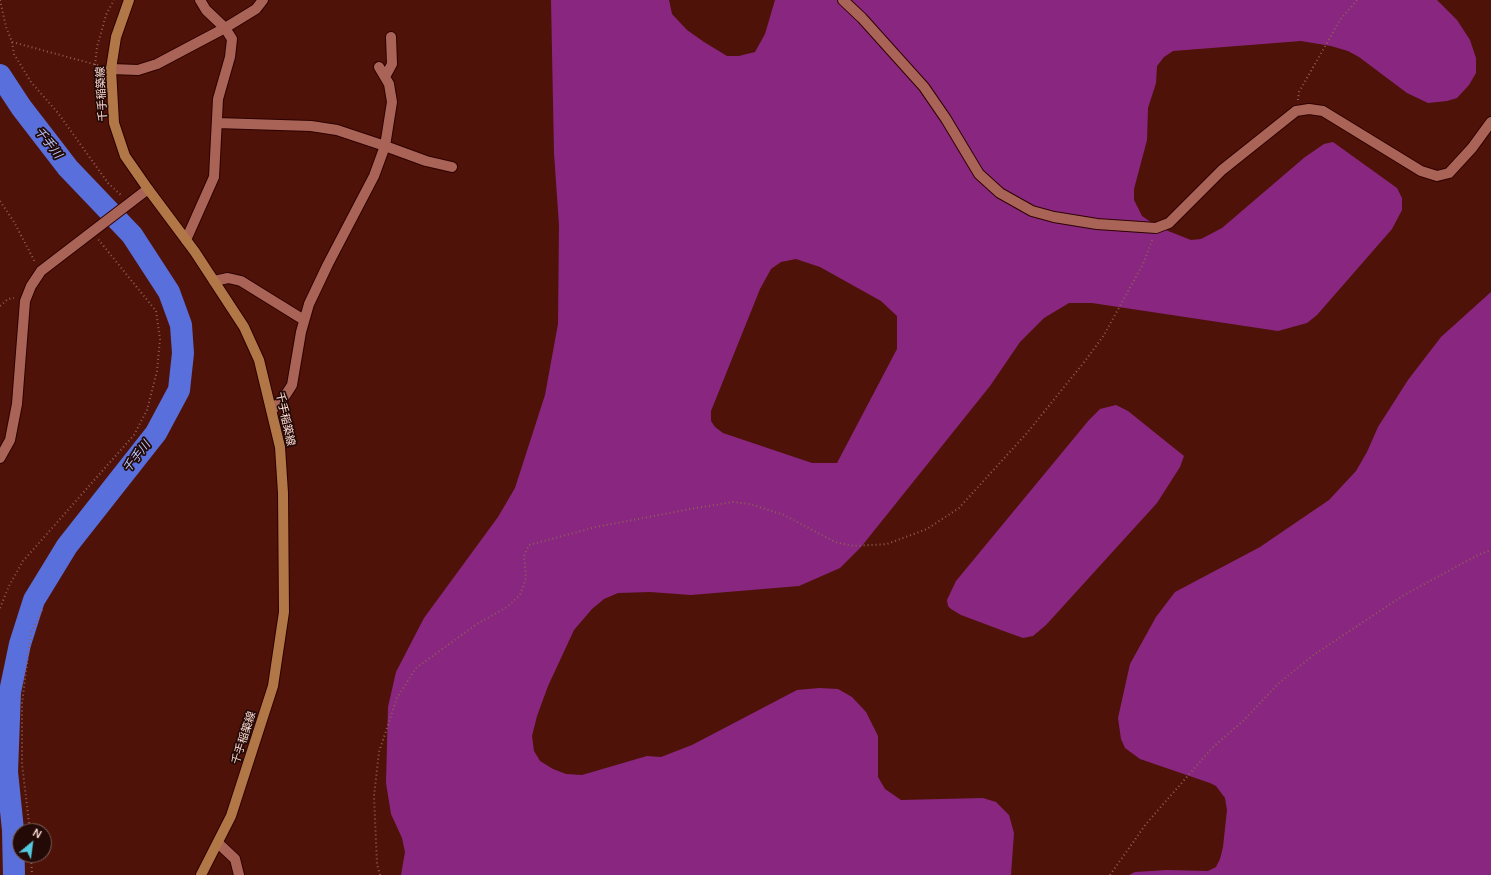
<!DOCTYPE html>
<meta charset="utf-8">
<style>
body{margin:0}
#map{position:relative;width:1491px;height:875px;overflow:hidden;background:#4f1208;font-family:Manrope,sans-serif}
canvas{display:block}
.north{position:absolute;left:12px;top:823px;width:40px;height:40px;box-sizing:border-box;background:#240a06;border:1px solid #7a5e59;border-radius:50%;rotate:29deg;font-size:11px;font-weight:700;line-height:16px;text-align:center;color:#fcdbd5}
.north::after{content:'';display:block;margin:auto;width:14px;height:18px;background:#55cadf;clip-path:polygon(50% 0,100% 100%,50% 72%,0 100%)}
</style>
<div id="map">
<canvas width="1491" height="875"></canvas>
<div class="north">N</div>
</div>
<script>
const c = document.querySelector('canvas').getContext('2d');
c.lineJoin = 'round';
function paint(path, color) { c.fillStyle = color; c.fill(path, 'evenodd'); }
const shape = rows => new Path2D(rows.map(r => 'M' + r).join(''));
function trace(path, color, width, dash) { c.strokeStyle = color; c.lineWidth = width; c.lineCap = dash ? 'butt' : 'round'; c.setLineDash(dash || []); c.stroke(path); }
function drawText(font, color, halo, rows, align = 'center') {
  c.font = font + ' Manrope,"Noto Sans JP",sans-serif'; c.lineWidth = 3.5; c.setLineDash([]); c.textBaseline = 'middle'; c.strokeStyle = halo; c.fillStyle = color; for (const [text, x, y, turn = 0] of rows) {
    c.save(); c.translate(x, y); c.rotate((+turn || 0) * Math.PI / 180); c.textAlign = isNaN(turn) ? turn : align; if (halo) c.strokeText(text, 0, 0); c.fillText(text, 0, 0); c.restore();
  }
}
const forest = shape([
 [551,0,669,0,672,14,687,30,704,42,727,56,739,56,755,52,765,34,775,0,1437,0,1457,20,1470,40,1476,58,1476,73,1469,85,1457,98,1447,101,1428,103,1407,93,1359,57,1348,51,1331,46,1301,41,1173,51,1164,57,1157,66,1156,83,1148,108,1147,140,1134,189,1134,200,1142,216,1158,227,1191,240,1201,239,1222,228,1305,157,1324,144,1333,142,1397,188,1402,198,1402,210,1392,229,1317,315,1307,323,1278,331,1092,303,1069,303,1044,318,1020,342,990,386,861,547,840,568,799,586,691,595,650,592,618,593,604,599,592,609,574,630,548,686,537,716,532,736,534,751,540,761,553,769,566,774,582,775,647,756,661,757,692,745,797,690,819,688,838,689,852,697,866,712,878,736,878,777,885,789,901,800,983,798,996,802,1009,815,1014,833,1011,875,401,875,405,852,402,838,391,814,386,783,388,707,396,672,424,618,498,517,515,488,545,395,558,324,559,225,554,153],
 [796,259,820,267,881,301,897,316,897,349,837,463,812,463,723,433,715,427,711,421,711,411,760,289,771,269,781,262],
 [1491,292,1491,875,1129,875,1135,872,1167,870,1208,871,1216,867,1220,859,1223,847,1227,810,1225,798,1216,786,1210,783,1140,759,1125,748,1121,739,1118,718,1130,664,1156,617,1175,592,1260,547,1329,500,1356,471,1367,452,1378,427,1408,380,1441,337],
 [1116,405,1128,411,1184,456,1180,467,1157,503,1046,625,1033,636,1023,638,1009,633,961,615,951,609,948,606,947,600,956,581,1089,420,1100,409]
]);
const river = shape([
 [0,75,21,107,68,168,132,235,169,292,181,325,183,353,179,390,156,433,67,546,34,600,20,644,10,692,7,772,13,830,14,875]
]);
const path = shape([
 [0,0,6,27,12,42,101,66],
 [12,42,14,54,31,82,58,113,108,183,122,196],
 [95,65,97,47,106,15,114,0],
 [1298,100,1299,92,1340,20,1357,0],
 [0,201,14,222,35,262],
 [0,306,8,299,14,298],
 [0,608,9,586,23,561,134,435,147,410,157,371,160,339,156,311,98,239],
 [30,831,22,764,22,703,31,633,43,608],
 [31,855,32,875],
 [380,875,377,864,374,796,379,752,397,698,416,668,477,624,507,607,520,595,526,578,524,556,529,545,596,527,690,509,733,502,750,504,784,515,835,542,854,546,887,544,927,529,959,508,1027,433,1085,361,1104,335,1143,264,1153,238],
 [1110,875,1146,824,1212,748,1243,721,1279,683,1315,654,1404,595,1478,555,1491,550]
]);
const minor = shape([
 [843,0,862,18,924,87,946,119,979,174,1000,193,1032,211,1054,217,1097,224,1156,228,1169,223,1222,170,1296,111,1309,109,1323,111,1421,171,1437,176,1449,173,1472,148,1491,122],
 [111,69,138,70,157,64,225,28,256,9,263,0],
 [385,77,392,64,391,37],
 [217,123,311,126,337,130,385,146,426,161,452,167],
 [186,240,214,177,218,99,230,57,232,39,225,28,206,10,200,0],
 [214,281,228,278,241,281,304,320],
 [272,410,283,399,292,385,301,332,309,304,328,264,374,176,385,146,392,102,389,84,379,67],
 [0,458,10,440,17,404,25,301,31,286,41,271,148,189],
 [218,843,235,859,239,875]
]);
const secondary = shape([
 [129,0,116,37,111,69,114,123,125,156,148,189,195,252,244,327,259,360,280,447,283,493,284,612,273,686,231,816,201,875]
]);
const streetNames = [
 ["千手稲築線",102,94,-93],
 ["千手稲築線",285,419,78],
 ["千手稲築線",244,738,-72]
];
const waterNames = [
 ["千手川",48,143,52],
 ["千手川",137,457,-52]
];
paint(forest, '#892780');
trace(river, '#596fdc', 22);
trace(minor, '#2d0100', 12);
trace(secondary, '#2d0100', 12);
trace(path, '#905e56', 2, [1, 3]);
trace(minor, '#aa6457', 10);
trace(secondary, '#b27747', 10);
drawText('11px', '#fcdbd5', '#240a06', streetNames);
drawText('italic 12px', '#b7c7fe', '#240a06', waterNames);
</script>
